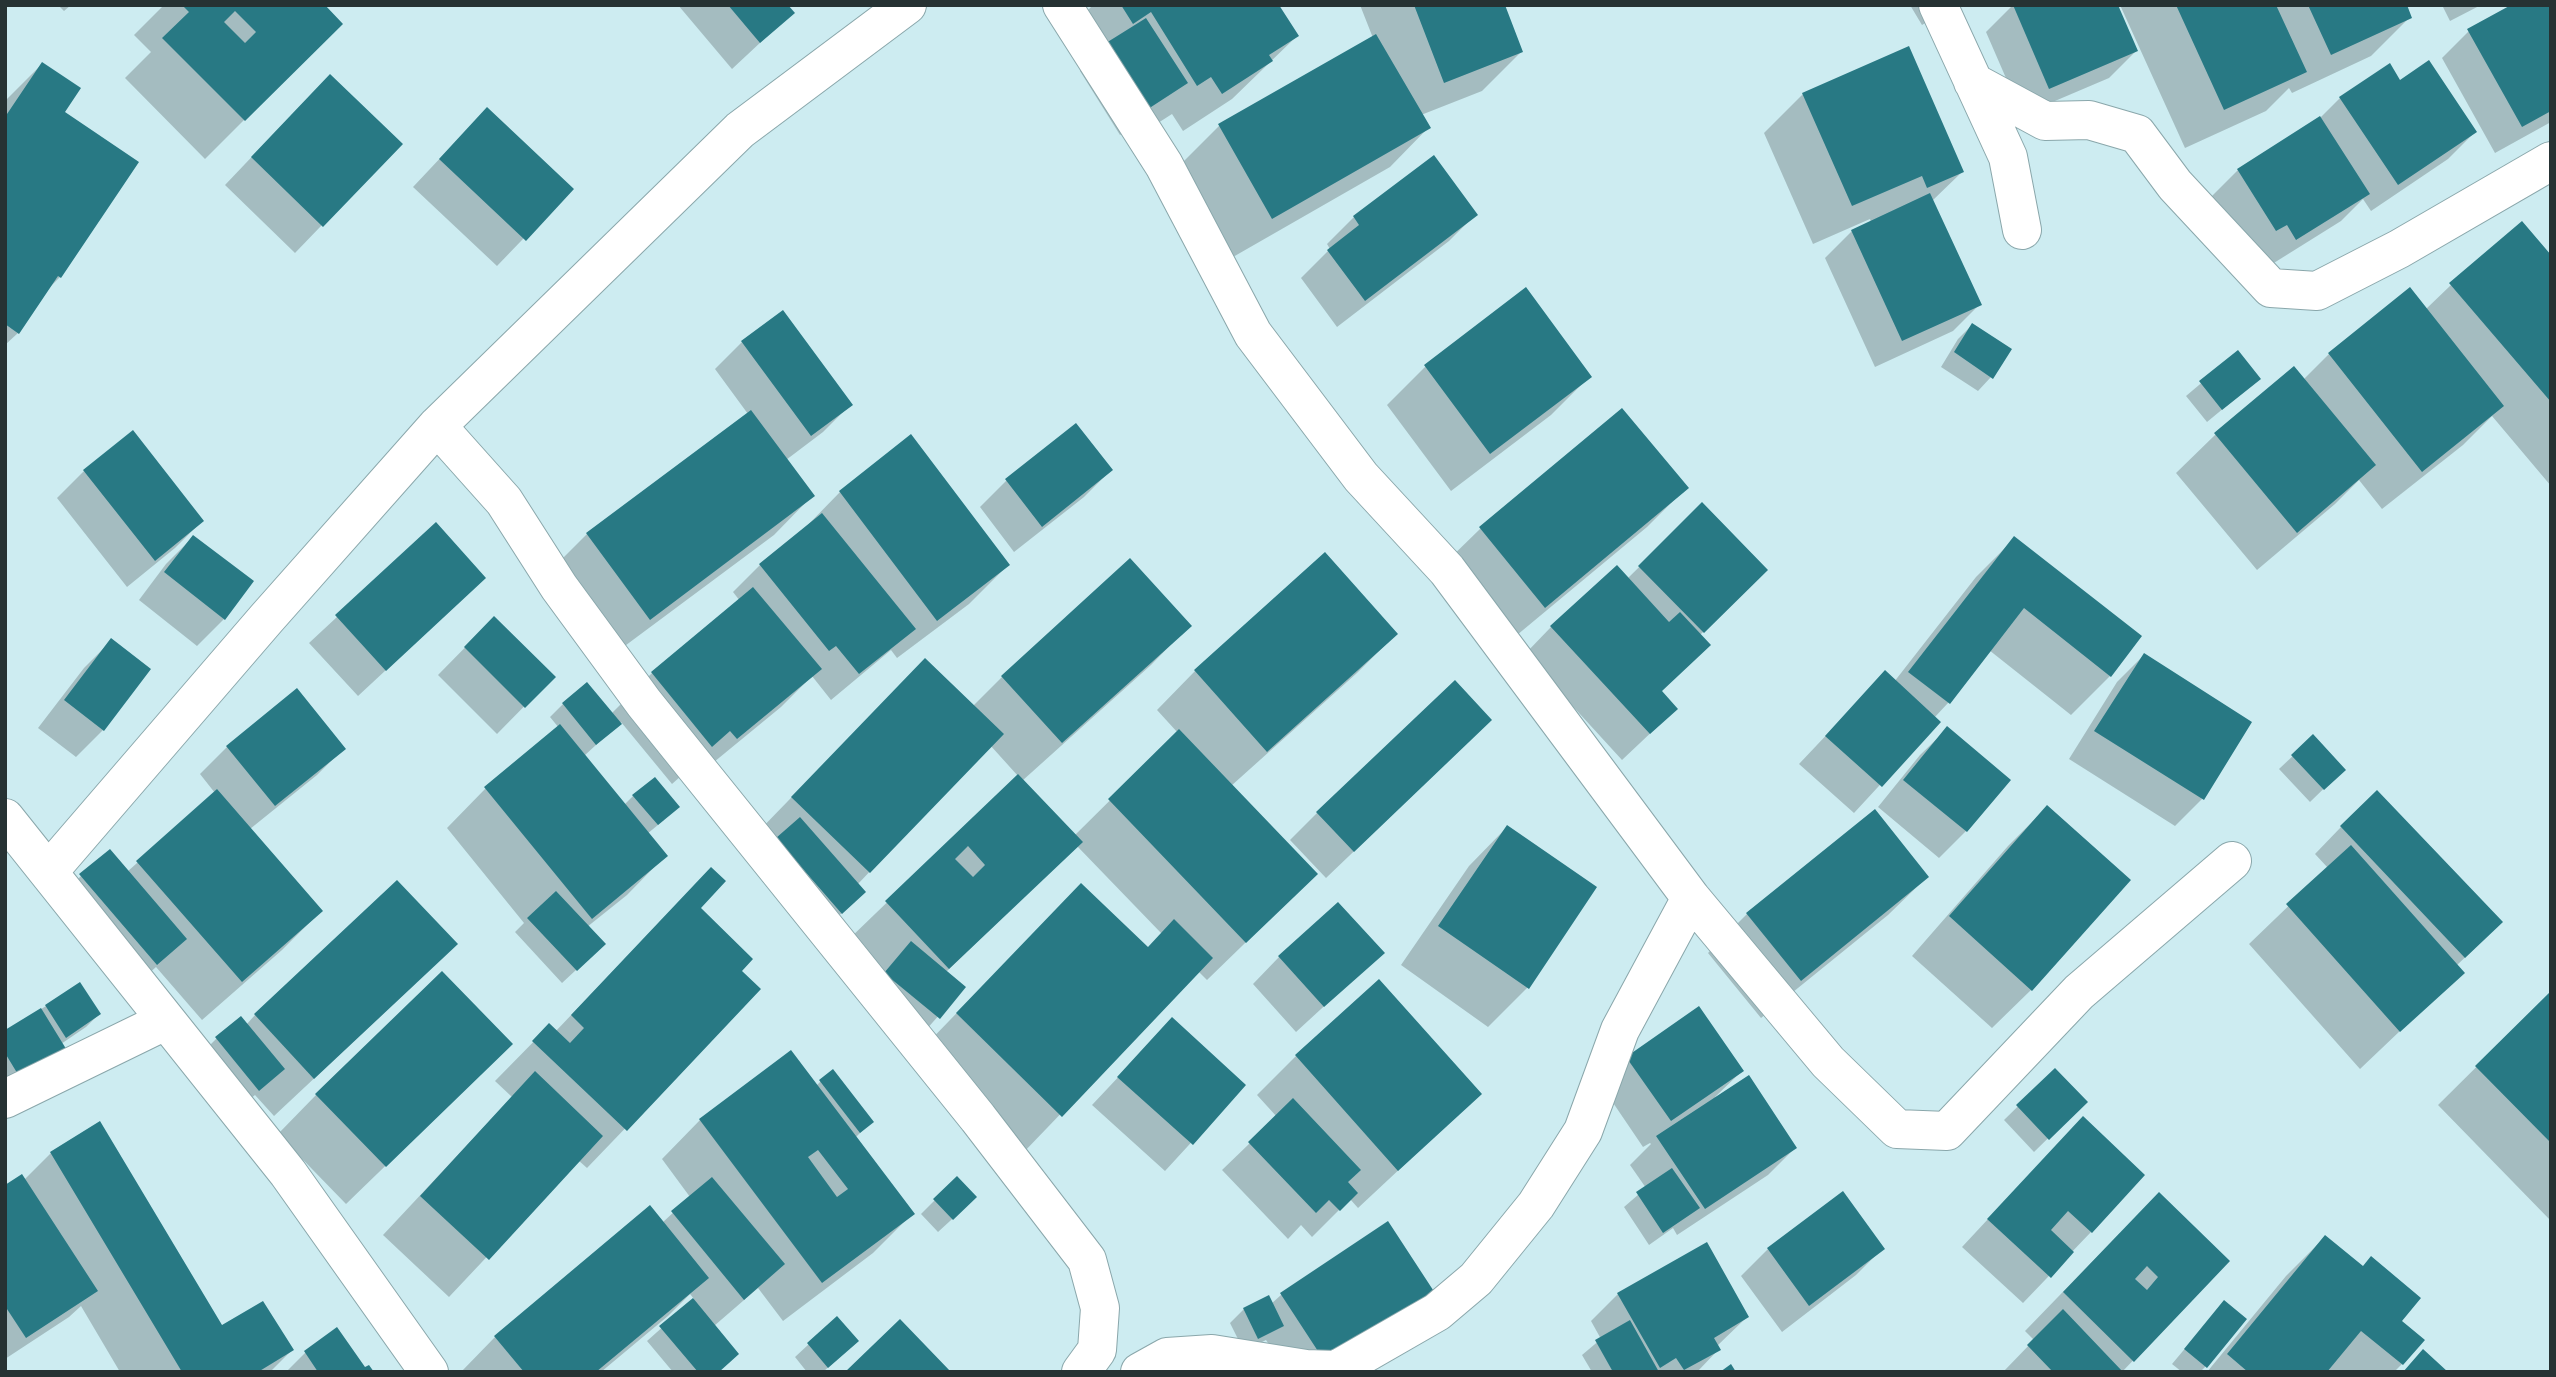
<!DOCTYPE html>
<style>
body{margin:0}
#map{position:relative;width:2556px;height:1377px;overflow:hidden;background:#cdecf1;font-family:Poppins,sans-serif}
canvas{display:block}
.frame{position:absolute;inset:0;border:7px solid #263233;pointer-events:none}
</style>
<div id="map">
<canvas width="2556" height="1377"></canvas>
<div class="frame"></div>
</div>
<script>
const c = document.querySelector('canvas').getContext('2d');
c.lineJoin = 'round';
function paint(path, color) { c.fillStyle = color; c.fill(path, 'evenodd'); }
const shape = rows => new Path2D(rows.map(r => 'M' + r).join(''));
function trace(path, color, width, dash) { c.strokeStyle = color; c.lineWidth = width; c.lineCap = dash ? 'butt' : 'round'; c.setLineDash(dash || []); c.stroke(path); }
const shadow = shape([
 [58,5,71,5,64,11],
 [164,5,322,5,340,24,205,159,125,78,151,52,134,35],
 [678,5,785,5,792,13,732,69],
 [1093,5,1277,5,1297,36,1232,99,1183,131,1172,114,1158,123,1152,114,1120,135,1080,71,1092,59,1083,15],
 [1360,5,1503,5,1521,52,1482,91,1421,115,1428,128,1390,167,1233,257,1181,164,1220,125,1373,38],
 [1910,5,1955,5,1922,25],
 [2013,5,2136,51,2109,78,2022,115,1986,32],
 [2120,5,2405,5,2410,17,2371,56,2292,93,2289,88,2266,111,2185,148],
 [2442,5,2481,5,2450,21],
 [2551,5,2551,122,2495,153,2442,58,2469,31],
 [42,64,63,112,60,277,44,293,18,333,5,345,5,101],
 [2400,82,2475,132,2448,159,2371,211,2363,199,2341,221,2269,266,2211,197,2238,170,2320,118,2340,98],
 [1803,94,1962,172,1932,201,1980,304,1953,331,1875,367,1825,258,1852,231,1871,222,1870,219,1813,244,1764,133],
 [303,103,400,144,295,253,225,185],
 [461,136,571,189,497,266,413,187],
 [1476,214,1449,241,1337,327,1301,278,1330,249,1327,244,1354,217],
 [2551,258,2551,486,2492,416,2463,445,2382,509,2359,480,2335,504,2257,570,2176,473,2215,435,2294,368,2303,380,2329,354,2410,289,2426,309,2451,285],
 [1972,325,1991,377,1978,391,1941,367,1958,339],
 [742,342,850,405,823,432,786,460,812,496,774,535,610,657,548,573,587,534,748,414,715,369],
 [2238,352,2259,379,2207,422,2186,396],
 [1426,366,1590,376,1551,415,1451,491,1387,405],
 [1622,410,1686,488,1647,527,1505,645,1441,567,1480,529],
 [1111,470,1084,497,1014,552,980,507,1007,480],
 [84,471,202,521,175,548,127,587,57,498],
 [840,492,1008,565,969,604,897,658,891,650,831,700,812,676,781,707,697,776,690,768,672,784,621,722,584,756,624,805,633,796,664,820,647,834,665,856,627,895,587,927,590,957,562,983,515,932,524,923,447,828,485,789,559,728,550,717,563,704,611,714,652,673,740,601,733,592,760,565,802,531],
 [1702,505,1766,570,1699,636,1661,692,1676,709,1622,760,1525,654,1551,627,1627,579],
 [436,525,456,605,358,696,309,643],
 [193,537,224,619,197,646,139,600,166,564],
 [2015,538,2110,676,2071,715,1989,650,1948,703,1934,718,1938,722,1854,813,1799,764,1885,673,1894,682,1976,577],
 [494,618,553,677,497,734,438,675],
 [1189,626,1151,665,1022,781,1074,836,1178,733,1157,710,1195,671,1396,634,1357,673,1231,786,1277,912,1207,980,1198,971,1022,1154,918,1053,1043,924,1147,949,1162,934,1077,846,946,972,964,987,925,1031,847,941,1018,776,990,745,857,885,850,906,827,926,754,836,887,699,973,706,1002,677],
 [111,641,103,730,76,757,38,728,84,668],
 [2144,655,2202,799,2175,826,2069,759,2117,682],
 [297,690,344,748,317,775,250,829,321,911,282,950,202,1020,156,967,129,991,54,903,81,876,127,872,215,793,200,774,227,747],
 [1947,729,1966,831,1939,858,1878,807,1920,755],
 [2313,737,2343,770,2310,802,2279,769],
 [1463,747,1326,878,1290,840,1317,813],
 [2047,807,2031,990,1992,1028,1912,956,2008,846],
 [1507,827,1595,888,1527,988,1488,1027,1401,965,1469,866],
 [2341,827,2474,949,2456,966,2462,972,2360,1069,2249,944,2328,868,2315,854],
 [1927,877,1888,915,1761,1018,1708,953,1747,914],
 [673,908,699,908,740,971,759,989,587,1168,578,1160,449,1297,383,1235,512,1097,495,1081,549,1026,555,1032],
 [1382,953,1296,1032,1253,984,1279,957],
 [416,983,274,1116,255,1095,245,1103,203,1052,217,1038,246,1025,255,1015],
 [2551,993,2551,1221,2438,1105],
 [46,1006,99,1014,86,1027,61,1044,5,1088,5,1032],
 [1172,1020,1244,1085,1165,1171,1092,1105],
 [1296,1056,1480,1094,1358,1208,1350,1199,1312,1237,1301,1225,1288,1239,1222,1170,1277,1117,1257,1095],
 [1627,1058,1742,1071,1715,1097,1795,1148,1768,1175,1677,1235,1673,1228,1649,1245,1624,1207,1646,1188,1630,1165,1651,1144,1650,1143,1643,1147,1601,1085],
 [2055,1070,2085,1102,2034,1152,2004,1120],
 [821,1081,872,1121,855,1138,912,1214,873,1253,783,1321,758,1288,714,1326,718,1372,673,1372,647,1341,694,1299,690,1294,668,1316,601,1372,461,1372,495,1337,662,1223,690,1197,662,1159,700,1120,816,1086],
 [472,1082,346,1204,278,1134,316,1095],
 [99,1124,222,1328,292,1350,270,1372,120,1372,81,1306,69,1317,5,1359,5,1187,24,1180,51,1153],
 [2056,1146,2091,1232,2023,1303,1962,1247],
 [957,1178,962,1210,938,1232,921,1214],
 [1388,1224,1433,1292,1287,1372,1266,1340,1244,1351,1230,1323,1244,1309,1271,1304,1281,1295],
 [2120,1233,2228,1261,2122,1372,2003,1372,2034,1340,2025,1331],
 [2325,1237,2400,1321,2422,1340,2402,1364,2394,1372,2207,1372,2286,1276],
 [1883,1248,1856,1275,1782,1332,1741,1276,1768,1249],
 [1618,1294,1747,1317,1717,1346,1719,1349,1697,1372,1592,1372,1582,1355,1601,1339,1591,1321],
 [2224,1302,2205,1367,2200,1372,2182,1372,2172,1364],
 [337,1330,364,1370,372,1372,286,1372,305,1353],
 [809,1344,843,1354,823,1372,807,1372,795,1357]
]);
const building = shape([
 [182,5,325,5,343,24,245,121,162,38,189,12],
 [235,11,256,32,245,43,224,22],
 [728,5,788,5,795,13,760,43],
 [1121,5,1279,5,1299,36,1269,55,1273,61,1222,94,1211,77,1197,86,1151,12,1133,24],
 [1414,5,1505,5,1523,52,1444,83],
 [2013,5,2118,5,2138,51,2049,89],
 [2176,5,2276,5,2307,72,2224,110],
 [2308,5,2407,5,2412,18,2331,55],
 [2511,5,2551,5,2551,111,2522,127,2467,29],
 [1146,18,1188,83,1148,109,1106,43],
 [1376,34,1431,128,1272,219,1218,124],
 [1909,46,1964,172,1927,188,1922,176,1852,206,1802,93],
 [2429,60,2477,132,2398,185,2339,97,2390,63,2400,80],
 [42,62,81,88,65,112,139,162,61,278,58,276,19,334,5,324,5,117],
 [330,74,403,144,323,227,251,157],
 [487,107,574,189,526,241,439,159],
 [2320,116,2370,194,2296,240,2287,225,2276,231,2237,169],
 [1434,155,1478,215,1365,301,1327,250,1359,225,1353,216],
 [1930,193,1982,305,1902,341,1851,230],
 [2522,221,2551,255,2551,402,2449,283],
 [1526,287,1592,377,1490,454,1424,365],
 [2410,287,2504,406,2422,472,2328,353],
 [783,310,853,405,811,436,741,341],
 [1972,323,2012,349,1993,379,1954,352],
 [2238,350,2261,379,2222,410,2199,381],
 [2294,366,2376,465,2297,533,2214,433],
 [1622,408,1689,488,1545,608,1479,527],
 [751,410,815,496,650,620,586,533],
 [1076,423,1113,470,1042,527,1005,479],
 [133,430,204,521,155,561,83,470],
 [911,434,1010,565,937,621,839,491],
 [1702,502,1768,570,1704,633,1638,566],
 [822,513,916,629,859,674,836,646,829,651,759,564],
 [436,522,486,578,386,671,335,615],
 [193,535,254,581,225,620,164,572],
 [2014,536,2142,636,2111,677,2024,608,1950,704,1908,672],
 [1325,552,1398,634,1267,752,1194,670],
 [1130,558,1192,626,1062,743,1001,676],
 [1617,565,1669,622,1680,612,1711,645,1662,691,1678,709,1650,734,1550,626],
 [753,587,822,669,737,739,730,731,712,747,651,672],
 [494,616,556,677,525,708,464,647],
 [111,638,151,669,104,731,64,700],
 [2144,653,2252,722,2204,800,2094,731],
 [925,658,1004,734,870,873,791,797],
 [1885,670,1941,722,1882,787,1825,736],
 [1455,680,1492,720,1354,852,1316,812],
 [587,682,622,724,596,745,562,703],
 [297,688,346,749,275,806,226,746],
 [560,724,668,856,592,919,484,787],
 [1947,726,2011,780,1967,832,1903,780],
 [1179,729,1318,874,1246,943,1108,799],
 [2313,734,2346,770,2324,790,2291,755],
 [1018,774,1083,842,949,969,885,901],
 [968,846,985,865,973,877,955,859],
 [655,777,680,807,658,825,632,795],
 [217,789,323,911,242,982,136,861],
 [2377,790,2503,922,2465,958,2340,826],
 [2047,805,2131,880,2032,991,1949,916],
 [1875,809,1929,877,1801,981,1746,913],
 [800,817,866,892,842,914,776,838],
 [1507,825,1597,887,1529,989,1438,926],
 [2351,845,2465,973,2400,1032,2286,904],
 [110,849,187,939,157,965,79,874],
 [711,867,726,881,701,908,753,959,742,971,761,989,627,1131,532,1041,549,1023,570,1043,584,1028,571,1015],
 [397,880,458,944,314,1079,254,1014],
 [1081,883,1148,947,1174,919,1213,958,1062,1117,956,1013],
 [556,891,606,944,577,971,527,918],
 [1338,902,1385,953,1324,1007,1278,956],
 [911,941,966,987,940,1019,884,973],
 [442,971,513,1044,386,1167,315,1094],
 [1379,979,1482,1094,1398,1171,1295,1055],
 [80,982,101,1014,66,1038,45,1005],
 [2551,991,2551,1143,2475,1066],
 [1699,1006,1744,1071,1671,1121,1626,1057],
 [41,1008,68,1052,22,1081,5,1053,5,1030],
 [241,1016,285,1069,259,1091,215,1037],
 [1172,1017,1246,1085,1193,1145,1117,1077],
 [791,1050,915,1214,822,1283,699,1119],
 [818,1150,848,1189,837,1197,808,1157],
 [2055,1068,2088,1102,2049,1140,2016,1105],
 [833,1069,874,1122,860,1133,819,1080],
 [535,1071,603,1136,489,1260,420,1196],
 [1749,1075,1797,1148,1705,1209,1656,1136],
 [1293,1098,1361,1170,1348,1182,1358,1193,1340,1211,1329,1200,1316,1213,1248,1142],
 [2083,1116,2145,1175,2092,1233,2068,1211,2051,1230,2074,1252,2051,1278,1987,1219],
 [100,1121,222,1325,263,1301,294,1350,258,1372,182,1372,50,1152],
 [1672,1168,1700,1208,1663,1233,1636,1192],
 [22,1174,98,1291,26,1338,5,1306,5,1185],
 [957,1176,977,1197,953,1220,933,1199],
 [712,1177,785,1264,744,1300,671,1211],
 [1843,1191,1885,1249,1809,1306,1767,1248],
 [2159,1192,2230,1261,2134,1362,2063,1292],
 [2147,1266,2158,1277,2147,1290,2135,1279],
 [650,1205,709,1278,596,1372,524,1372,494,1336],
 [1388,1221,1435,1293,1327,1365,1280,1293],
 [2325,1235,2363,1266,2371,1256,2421,1298,2402,1321,2425,1340,2403,1365,2361,1331,2327,1372,2248,1372,2227,1354],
 [1707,1242,1749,1317,1714,1338,1721,1350,1684,1370,1676,1358,1660,1368,1617,1293],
 [1269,1295,1284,1326,1258,1339,1243,1308],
 [693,1298,739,1354,719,1372,698,1372,659,1326],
 [2224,1300,2247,1319,2207,1368,2184,1349],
 [2063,1309,2123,1372,2053,1372,2027,1345],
 [837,1316,859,1341,828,1368,807,1343],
 [900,1319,951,1372,845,1372],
 [1630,1320,1659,1372,1613,1372,1595,1340],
 [337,1327,365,1367,369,1365,374,1372,318,1372,304,1351],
 [2423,1349,2448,1372,2403,1372],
 [1731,1364,1736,1372,1720,1372]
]);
const street = shape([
 [1062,5,1164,165,1253,334,1361,477,1447,570,1691,898,1828,1062,1897,1129,1947,1131,2079,992,2232,861],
 [1938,5,2008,157,2022,230],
 [1973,82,2045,121,2089,120,2137,134,2175,185,2271,288,2317,291,2399,249,2551,161],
 [437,426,504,501,559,587,644,703,978,1118,1087,1260,1100,1308,1097,1350,1081,1372],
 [49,871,266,619,437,426,740,130,907,5],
 [5,1099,165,1021],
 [1140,1372,1167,1357,1212,1354,1306,1369,1336,1370,1437,1312,1476,1279,1536,1205,1583,1131,1620,1030,1691,898]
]);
const secondary = shape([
 [5,818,288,1173,429,1372]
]);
paint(shadow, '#0003');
paint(building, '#287984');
trace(street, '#8aa7ab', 40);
trace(secondary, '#8aa7ab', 40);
trace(street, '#fff', 38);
trace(secondary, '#fff', 38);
</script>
